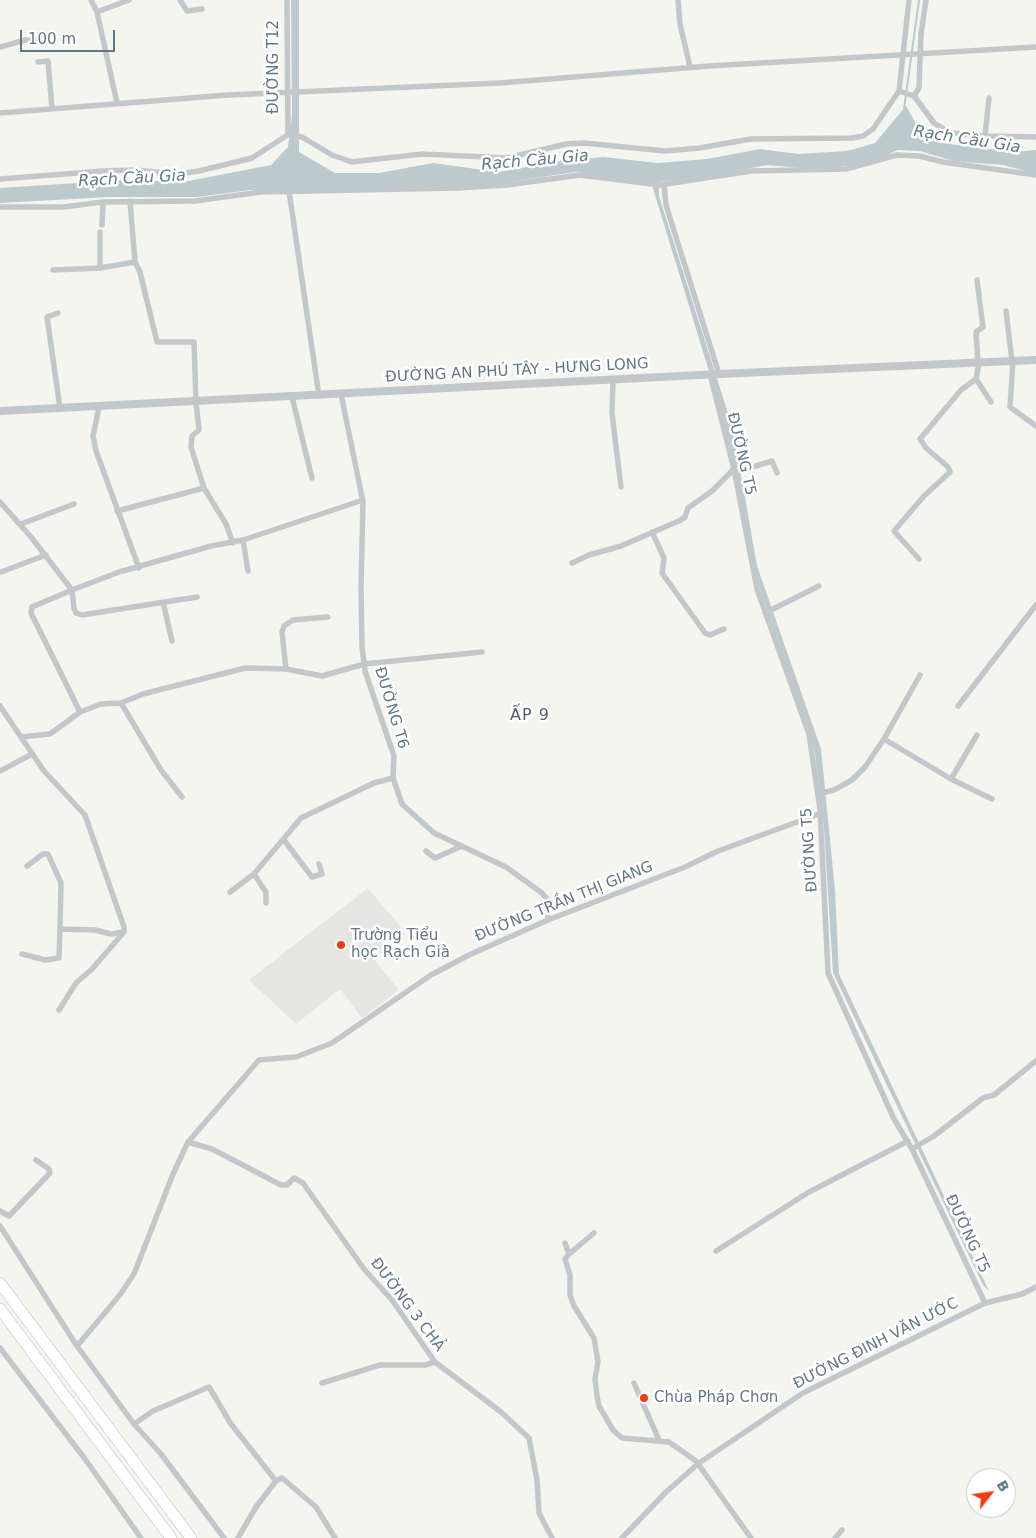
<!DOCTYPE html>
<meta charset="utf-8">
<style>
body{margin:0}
#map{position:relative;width:1036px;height:1538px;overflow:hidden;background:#f5f5f0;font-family:"DejaVu Sans",sans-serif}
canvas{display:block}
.north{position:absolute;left:966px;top:1468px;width:50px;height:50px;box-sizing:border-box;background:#fff;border:1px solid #c0c9ce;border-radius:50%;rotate:60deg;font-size:14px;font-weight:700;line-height:20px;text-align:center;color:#617785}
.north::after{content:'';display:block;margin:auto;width:18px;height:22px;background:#f33b12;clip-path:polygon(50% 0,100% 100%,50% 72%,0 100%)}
.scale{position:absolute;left:20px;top:30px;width:95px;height:22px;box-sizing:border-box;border:2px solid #617785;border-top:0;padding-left:6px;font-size:15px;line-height:18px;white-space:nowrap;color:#617785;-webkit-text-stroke:4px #fff;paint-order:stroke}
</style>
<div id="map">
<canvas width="1036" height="1538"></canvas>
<div class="north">B</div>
<div class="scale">100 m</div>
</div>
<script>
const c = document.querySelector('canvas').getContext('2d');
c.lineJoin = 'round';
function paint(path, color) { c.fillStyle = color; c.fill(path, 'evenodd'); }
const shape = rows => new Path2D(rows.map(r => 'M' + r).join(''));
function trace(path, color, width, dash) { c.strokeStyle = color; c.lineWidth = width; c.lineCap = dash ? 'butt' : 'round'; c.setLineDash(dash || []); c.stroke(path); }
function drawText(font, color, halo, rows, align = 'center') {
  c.font = font + ' "DejaVu Sans",sans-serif'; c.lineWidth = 5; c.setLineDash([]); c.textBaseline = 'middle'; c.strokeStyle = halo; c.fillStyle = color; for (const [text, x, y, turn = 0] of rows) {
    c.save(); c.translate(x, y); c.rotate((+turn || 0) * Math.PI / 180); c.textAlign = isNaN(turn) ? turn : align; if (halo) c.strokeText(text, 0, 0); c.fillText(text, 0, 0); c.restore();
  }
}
const built = shape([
 [368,888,405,932,374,959,399,990,362,1018,340,989,296,1024,249,980]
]);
const water = shape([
 [291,0,299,0,299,152,335,173,379,173,433,163,498,172,561,161,603,157,658,163,707,159,760,149,799,154,847,151,875,143,906,106,918,127,941,143,1014,152,1036,150,1036,173,1034,173,1003,165,953,161,920,151,898,150,869,163,846,166,811,169,767,165,717,175,659,182,659,196,733,429,757,566,821,749,835,890,839,974,989,1291,983,1285,833,973,824,828,815,753,809,729,758,583,716,394,651,182,575,172,497,184,455,186,251,190,197,197,109,197,0,203,0,188,124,180,183,182,271,165,288,147,292,115]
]);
const stream = shape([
 [904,109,919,0]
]);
const minor = shape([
 [91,0,97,12,117,103],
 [180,0,187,11,202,9],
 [287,0,288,135],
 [678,0,680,24,690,67],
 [97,12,129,0],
 [0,47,25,40,38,40],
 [38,62,48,61,52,108],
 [899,91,914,96,934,123,951,133,985,136,1036,137],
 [914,96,919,88,921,34,926,0],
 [0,113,228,95,500,83,709,66,1036,47],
 [985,136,989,98],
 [0,179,103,171,135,170,177,174,199,171,252,158,289,134,302,137,332,155,352,162,422,154,507,158,566,144,584,143,665,151,699,148,751,139,852,138,863,136,873,129,899,91,909,0],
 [664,184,666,205,719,374],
 [289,191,319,396],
 [130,201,135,262],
 [0,207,63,207,103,202,195,201,261,192,457,188,507,185,580,175,660,185,751,171,846,169,897,155,919,156,943,162,1036,175],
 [102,225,103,202],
 [100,268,100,232],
 [53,270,100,268,135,262,140,272,157,342,194,342,196,402,199,430,192,436,191,447,204,488,226,524,233,543],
 [977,280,983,327,976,332,978,363],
 [1006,311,1012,361],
 [58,313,47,317,60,408],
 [1013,361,1010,407,1036,426],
 [979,363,976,379,991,402],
 [710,374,734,469,757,589,809,734,820,809,828,973,894,1119,912,1149,985,1303],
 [613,380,612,413,621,487],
 [341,394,363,502,361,587,362,646,365,671,394,756,393,778,402,804,434,833,506,867,542,893,547,899,548,920],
 [292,397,312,478],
 [99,407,93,436,96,451,139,568],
 [0,502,31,537,72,590,119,572,211,546,243,540,363,500],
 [117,511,204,488],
 [21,524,74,504],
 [652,532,664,558,662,573,705,633,710,635,724,629],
 [243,540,248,571],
 [919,559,894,531,924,496,950,472,948,467,926,448,920,439,961,390,976,379],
 [572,563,589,555,621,546,681,520,685,517,688,508,712,491,734,469,741,467,743,470,772,461,777,473],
 [1,572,46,555],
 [163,602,172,641],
 [765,613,819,586],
 [286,669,282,632,284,626,293,620,328,617],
 [121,703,161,770,182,797],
 [0,706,44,771,85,815,124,927,124,932,92,969,76,983,59,1010],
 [958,706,1036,605],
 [80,712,101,704,121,703,143,694,245,668,286,669,322,676,364,664,482,652],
 [21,737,50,734,80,712,31,613,32,607,72,590,74,608,76,613,82,615,197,597],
 [884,739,951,779,992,799],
 [0,771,32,754],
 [951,779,977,735],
 [818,794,834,790,852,780,865,767,884,739,920,675],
 [284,840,312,877,322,874,319,864],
 [426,851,435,858,462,846],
 [27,866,43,854,48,854,61,883,60,929],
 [254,874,266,892,266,903],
 [230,892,254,874,301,818,374,783,393,778],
 [22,954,45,960,59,958,60,929,95,930,111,934,124,932],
 [188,1142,212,1149,281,1185,287,1185,294,1178,303,1183,364,1269,392,1300,435,1362,501,1412,529,1438,537,1480,539,1513,552,1538],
 [912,1149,934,1136,983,1098,994,1095,1036,1061],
 [0,1211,9,1216,50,1173,49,1169,36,1160],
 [0,1226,77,1346,134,1424,153,1411,209,1387,231,1424,276,1481],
 [565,1243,569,1254,565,1259,570,1275,570,1295,574,1306,594,1338,598,1362,595,1379,597,1396,599,1406,613,1430,622,1438,669,1442,696,1461,751,1538],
 [716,1251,809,1192,908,1141],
 [569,1254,594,1233],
 [77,1346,119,1296,134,1274,173,1174,188,1142,259,1060,296,1057,332,1043,431,975,469,955,548,920,685,867,718,851,819,814],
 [0,1348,85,1459,141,1538],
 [322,1383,380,1365,425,1365,435,1362],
 [634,1383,659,1440],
 [134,1424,161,1454,224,1538],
 [238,1538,256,1507,276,1481,282,1478,316,1507,335,1538],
 [622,1538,666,1492,699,1463,803,1393,985,1303,1022,1294,1036,1287],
 [835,1538,842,1530]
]);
const tertiary = shape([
 [0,411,719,374,1036,360]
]);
const motorway = shape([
 [0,1283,191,1538],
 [0,1309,171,1538]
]);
const markers = [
 [341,945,5,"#f33b12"],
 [644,1398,5,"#f33b12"]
];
const streetNames = [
 ["ĐƯỜNG T12",274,67,-90],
 ["ĐƯỜNG AN PHÚ TÂY - HƯNG LONG",517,371,-3],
 ["ĐƯỜNG T5",741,454,77],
 ["ĐƯỜNG T6",391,708,73],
 ["ĐƯỜNG T5",810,850,-94],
 ["ĐƯỜNG TRẦN THỊ GIANG",564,902,-22],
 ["ĐƯỜNG T5",967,1234,65],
 ["ĐƯỜNG 3 CHẢ",407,1305,53],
 ["ĐƯỜNG ĐINH VĂN ƯỚC",876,1344,-27]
];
const poiNames = [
 ["Trường Tiểu",351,936],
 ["học Rạch Già",351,953],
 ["Chùa Pháp Chơn",654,1398]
];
const waterNames = [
 ["Rạch Cầu Gia",967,140,9],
 ["Rạch Cầu Gia",535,161,-5],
 ["Rạch Cầu Gia",132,179,-3]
];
const neighbourhoodNames = [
 ["ẤP 9",530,716]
];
paint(built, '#e5e6e4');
paint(water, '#bccace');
trace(stream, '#bccace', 2);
trace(motorway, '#b6babd', 12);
trace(minor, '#c2c7ca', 5.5);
trace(tertiary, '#c2c7ca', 8);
trace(motorway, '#fff', 11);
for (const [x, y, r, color] of markers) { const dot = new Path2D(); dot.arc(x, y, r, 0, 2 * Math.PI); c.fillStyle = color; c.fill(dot); trace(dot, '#fff', 2); }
drawText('15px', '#617785', '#fff', streetNames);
drawText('15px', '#617785', '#fff', poiNames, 'left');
drawText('italic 16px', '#5c7a82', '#fff', waterNames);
c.letterSpacing = '1px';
drawText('16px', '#505f69', '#fff', neighbourhoodNames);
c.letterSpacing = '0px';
</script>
